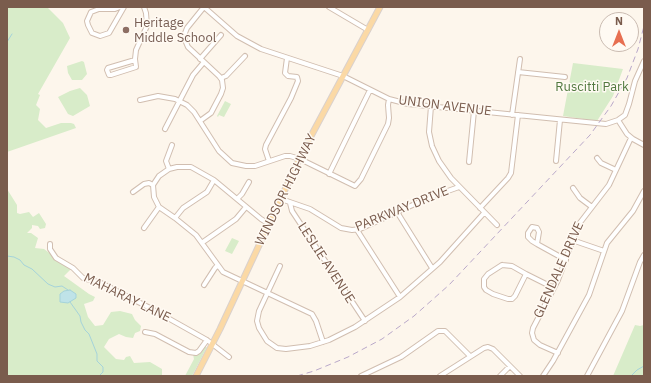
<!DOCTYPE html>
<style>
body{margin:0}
#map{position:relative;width:651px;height:383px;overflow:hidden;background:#fdf6ec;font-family:"IBM Plex Sans",sans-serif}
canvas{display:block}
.frame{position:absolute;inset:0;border:8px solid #7a5c4d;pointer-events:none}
.north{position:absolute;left:599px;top:12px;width:40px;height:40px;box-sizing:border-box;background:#fffaf3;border:1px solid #cabbb1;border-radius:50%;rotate:0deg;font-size:11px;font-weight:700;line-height:16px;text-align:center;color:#7a5c4d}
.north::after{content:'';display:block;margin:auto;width:14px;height:18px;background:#e76f51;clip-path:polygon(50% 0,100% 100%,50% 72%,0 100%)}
</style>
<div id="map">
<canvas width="651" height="383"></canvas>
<div class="frame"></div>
<div class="north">N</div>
</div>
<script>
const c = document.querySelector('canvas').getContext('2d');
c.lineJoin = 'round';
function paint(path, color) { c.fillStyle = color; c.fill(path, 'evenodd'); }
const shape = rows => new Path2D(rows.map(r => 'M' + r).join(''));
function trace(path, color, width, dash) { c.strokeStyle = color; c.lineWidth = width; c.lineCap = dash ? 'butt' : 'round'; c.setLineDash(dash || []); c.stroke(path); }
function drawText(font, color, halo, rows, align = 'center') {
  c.font = font + ' "IBM Plex Sans",sans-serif'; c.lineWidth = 3; c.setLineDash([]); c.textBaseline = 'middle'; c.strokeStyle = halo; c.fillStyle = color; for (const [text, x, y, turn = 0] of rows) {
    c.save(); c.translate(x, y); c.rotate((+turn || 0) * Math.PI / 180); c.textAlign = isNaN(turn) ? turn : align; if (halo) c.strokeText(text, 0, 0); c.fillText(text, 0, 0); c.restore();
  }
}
const green = shape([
 [7,7,47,7,63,23,70,38,38,94,40,95,36,105,40,109,38,120,46,128,61,123,71,123,74,124,76,128,7,152],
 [82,61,84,62,87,74,82,80,72,80,68,73,67,66],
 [573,63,623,69,613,96,597,121,563,116],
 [80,88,87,95,90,106,73,116,68,114,58,97,70,91],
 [225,101,231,104,224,117,219,115,218,117,217,116],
 [7,189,17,205,17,213,20,214,29,212,33,217,39,213,46,224,45,228,40,229,38,226,32,225,32,228,27,233,31,233,38,238,35,248,44,249,71,269,64,276,89,294,95,297,93,301,84,304,88,317,95,326,103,325,111,312,120,311,132,314,135,320,141,326,140,331,135,333,133,338,126,337,119,334,109,339,104,347,116,359,124,360,126,357,130,356,134,363,150,362,162,369,162,375,164,376,7,376],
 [232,238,239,241,232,254,225,251],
 [635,325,640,326,644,325,644,376,613,376],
 [205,347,207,347,192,376,185,376,194,359,193,354,200,353]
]);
const water = shape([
 [70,290,76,294,76,298,68,303,60,302,60,294,64,291,70,290]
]);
const stream = shape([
 [7,42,12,34],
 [7,256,14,257,20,260,24,265,32,269,48,284,55,287,62,286,68,290],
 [70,302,80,316,81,322,85,330,89,334,97,354,97,361,103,367,103,372,100,375,100,376],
 [631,376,637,370,644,366]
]);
const minor = shape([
 [120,7,115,9,99,9,91,12,87,21,88,25,92,33,100,36,109,33,124,7],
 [204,7,237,36,261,49,343,76,389,99,408,104,606,124,618,120,625,115,629,104,635,81,644,61],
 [329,7,368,30],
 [200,59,221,35],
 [135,60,108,68,107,70,109,75,111,75,136,67,135,59,136,50,147,26,146,13,144,7],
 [518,72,565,77],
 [221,78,226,76,245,56],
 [140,100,158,96,175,99,187,105,194,112,219,151,232,163,246,166,255,166,285,156,290,156,300,159,355,186,361,179,388,124,389,118,388,105,389,99],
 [431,106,429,132,432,146,439,161,451,178,497,225],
 [512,115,520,59],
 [618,120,627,134,633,139,644,145],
 [200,121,211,113,221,94,223,88,222,80,219,76,188,47,185,40,185,33,187,28,204,7],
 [165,129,193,75,204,62],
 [597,158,601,163,616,170],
 [269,161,265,149,266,145,291,98,298,81,297,77,288,76,285,73,287,58],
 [556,161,560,120],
 [469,162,474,111],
 [169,169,166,161,172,145],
 [329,174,370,90],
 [573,188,580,198,592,207],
 [133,192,144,184,149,183,153,185],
 [237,199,242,194,249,182],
 [281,199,310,209,341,228,352,230,360,229,428,198,459,187],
 [290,203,292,211,365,321],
 [480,208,508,178,511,173,518,115],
 [397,212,432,268],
 [175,218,183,208,207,192,214,180],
 [269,224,261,219,214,180,191,167,177,167,169,169,159,176,153,185,154,197,159,207,175,218,196,235,223,272,312,314,316,321,323,342],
 [144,228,159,207],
 [357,230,400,297],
 [572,240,604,251],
 [203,242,236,219,246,207],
 [50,244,50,249,56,258,73,268,83,278,101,283,150,308,207,340,229,357],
 [537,244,539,232,537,228,532,227,528,233,528,237,532,241,537,244,566,260],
 [502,265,512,266,526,274,515,296,512,299,508,299,493,294,486,290,484,287,484,279,488,274,502,265],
 [280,266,259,311,257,321,259,328,267,341,277,348,286,349,310,346,329,340,355,327,400,297,440,262,484,213],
 [526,274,554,288],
 [204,285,215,268,218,265],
 [145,332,155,334,189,352,196,353,199,351,207,340],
 [558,353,540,345,534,340,532,333,533,328,558,280,579,224,609,185,631,138],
 [361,376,401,357,438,331,445,331,470,356],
 [440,376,484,348,488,347,493,349,520,376],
 [500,376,510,366],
 [543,376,553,361,589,295,607,243,633,211,644,191],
 [587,376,622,311,640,262,644,255]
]);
const major = shape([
 [196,376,220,329,303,151,380,7]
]);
const rail = shape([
 [297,376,314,371,348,357,382,339,414,316,449,285,590,135,611,106,627,78,638,49,644,26]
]);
const markers = [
 [126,30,4,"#8d6e63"]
];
const educationNames = [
 ["Heritage",134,23],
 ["Middle School",134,38]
];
const parkNames = [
 ["Ruscitti Park",592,87]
];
const streetNames = [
 ["UNION AVENUE",445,106,7],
 ["WINDSOR HIGHWAY",286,190,-64],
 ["PARKWAY DRIVE",402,209,-22],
 ["LESLIE AVENUE",326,263,57],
 ["GLENDALE DRIVE",559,270,-66],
 ["MAHARAY LANE",127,298,26]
];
paint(green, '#d8ecc9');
paint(water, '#bfe3e8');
trace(water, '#a5d3da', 1);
trace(stream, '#a5d3da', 1);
trace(minor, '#d1beb0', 6);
trace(major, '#dad1cd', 7);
trace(minor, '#fff', 4);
trace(major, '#fbd9a5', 5);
trace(rail, '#b9a8c9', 1, [6, 4]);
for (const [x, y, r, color] of markers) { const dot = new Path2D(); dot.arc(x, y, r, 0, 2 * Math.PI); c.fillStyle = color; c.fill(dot); trace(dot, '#fffaf3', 1.5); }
drawText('13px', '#785e54', '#fffaf3', educationNames, 'left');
drawText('13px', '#537a41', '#fffaf3', parkNames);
drawText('13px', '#7a5c4d', '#fffaf3', streetNames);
</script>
